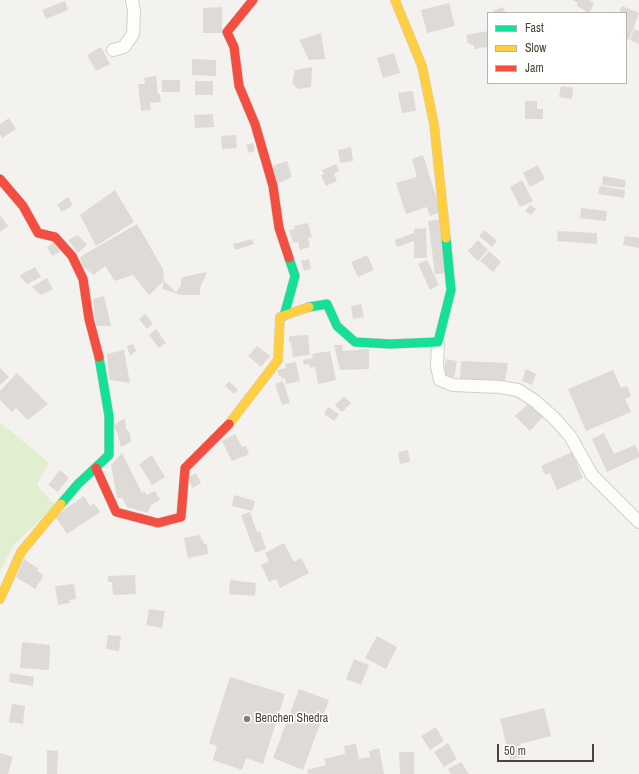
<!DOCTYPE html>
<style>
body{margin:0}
#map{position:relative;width:639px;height:774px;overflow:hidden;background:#f4f2ee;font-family:"Archivo Narrow",sans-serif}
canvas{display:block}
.legend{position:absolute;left:487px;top:12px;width:140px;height:72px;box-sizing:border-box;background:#fff;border:1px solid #b7b4b0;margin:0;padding:5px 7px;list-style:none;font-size:12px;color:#4b4439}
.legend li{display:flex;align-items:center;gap:8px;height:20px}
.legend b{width:20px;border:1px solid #b7b4b0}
.scale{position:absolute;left:497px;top:744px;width:97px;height:18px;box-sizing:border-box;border:2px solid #4b4439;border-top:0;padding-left:5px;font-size:12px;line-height:14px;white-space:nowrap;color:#4b4439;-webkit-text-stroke:3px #fff;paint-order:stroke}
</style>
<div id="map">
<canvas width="639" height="774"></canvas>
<ul class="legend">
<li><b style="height:5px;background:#16e098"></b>Fast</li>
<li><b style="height:5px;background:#ffcf43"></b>Slow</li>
<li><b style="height:5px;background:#f24e42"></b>Jam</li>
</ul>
<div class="scale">50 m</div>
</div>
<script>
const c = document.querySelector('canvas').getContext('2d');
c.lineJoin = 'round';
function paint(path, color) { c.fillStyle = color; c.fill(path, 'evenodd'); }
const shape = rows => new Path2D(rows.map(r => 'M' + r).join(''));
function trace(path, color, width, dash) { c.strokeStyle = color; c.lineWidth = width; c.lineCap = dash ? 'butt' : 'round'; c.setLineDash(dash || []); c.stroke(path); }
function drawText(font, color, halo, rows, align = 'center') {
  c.font = font + ' "Archivo Narrow",sans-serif'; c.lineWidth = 3; c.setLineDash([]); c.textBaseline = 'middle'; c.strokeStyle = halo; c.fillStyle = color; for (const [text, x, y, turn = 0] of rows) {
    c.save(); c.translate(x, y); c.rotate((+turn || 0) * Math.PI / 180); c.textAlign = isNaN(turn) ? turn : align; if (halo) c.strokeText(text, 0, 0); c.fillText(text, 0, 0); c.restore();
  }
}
const green = shape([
 [0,422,49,463,37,485,55,505,14,545,0,571]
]);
const building = shape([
 [572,0,589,0,594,3,589,13,577,6,578,3],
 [65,1,68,10,46,19,42,10],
 [449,3,455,26,427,33,421,10],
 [622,6,639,13,629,40,626,39,626,13,619,13],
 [222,7,222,33,203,33,203,8],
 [503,7,506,13,494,13,493,11],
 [634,29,639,31,639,44,630,40],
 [488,31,487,47,474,49,474,45,471,45,471,43,468,44,466,35],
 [321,33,325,59,309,60,299,40],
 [101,47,110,64,96,71,87,55],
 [394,53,400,73,383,78,377,58],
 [192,59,216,60,216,76,192,75],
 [312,67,311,87,298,89,292,83,295,70],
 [156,76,158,94,160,94,161,102,150,103,151,110,141,111,138,84,145,84,144,78],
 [162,80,180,80,180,92,162,92],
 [195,81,213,81,213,95,195,95],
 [561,86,573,88,572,99,559,97],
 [413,91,416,111,402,113,398,93],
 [525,101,537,101,537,109,543,109,543,119,525,119],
 [213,114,214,127,195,128,194,115],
 [9,118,16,129,2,138,0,134,0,124],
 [236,135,237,148,222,149,221,136],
 [253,143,255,151,249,153,246,145],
 [351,147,353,161,340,163,338,150],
 [423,155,441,212,430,216,427,207,406,214,396,183,417,177,412,159],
 [287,161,292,177,273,186,272,166],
 [336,164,339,171,334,174,337,181,326,186,321,175,324,174,322,170],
 [538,165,545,179,530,187,523,173],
 [603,176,626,180,625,188,602,185],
 [522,180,533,201,520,207,510,187],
 [600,186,625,190,624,198,598,194],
 [115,190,134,222,96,246,80,215],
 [68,197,73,205,62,212,57,205],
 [530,205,536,209,531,215,525,211],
 [581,208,607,211,606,221,580,218],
 [0,215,8,226,0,232],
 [440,219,447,273,435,274,428,221],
 [308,223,312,237,308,238,310,247,300,250,298,242,293,243,289,230,295,229,294,226],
 [137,224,163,269,164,281,149,295,133,275,115,281,105,266,94,275,82,266,80,257],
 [426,228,427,258,414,258,414,241,397,247,395,240,414,233,414,229],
 [484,230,497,241,492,247,479,236],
 [558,231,597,233,597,244,557,241],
 [78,235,87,245,78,253,68,240],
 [625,236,639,238,639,248,623,245],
 [252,239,254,244,235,250,233,244],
 [478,240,488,250,478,261,468,251],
 [55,242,60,252,52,256,47,247],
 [489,251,501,262,493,272,480,261],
 [367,255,374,270,358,277,351,262],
 [309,259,311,269,304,271,301,261],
 [427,260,439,285,430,290,418,264],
 [35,267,41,277,27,284,19,276],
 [207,272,200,288,200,295,181,295,162,289,164,281,176,292,181,285,181,281,183,277],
 [47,278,53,289,41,295,32,287],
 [104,296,111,326,96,326,93,299],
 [361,304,364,317,353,319,351,306],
 [145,314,153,324,147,329,139,319],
 [156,329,166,343,159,348,149,335],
 [308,335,310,355,293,357,291,342,289,343,289,336],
 [133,344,136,351,130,356,127,346],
 [334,345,342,345,343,351,369,349,369,369,340,370],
 [257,346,270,356,261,367,248,356],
 [124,350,130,383,109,380,107,354],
 [330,351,336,380,318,384,315,367,310,368,309,364,304,365,303,360,313,358,312,354],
 [446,359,457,361,454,379,443,377],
 [461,361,508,363,505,382,460,380],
 [296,362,300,381,286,384,285,378,282,379,281,376,279,376,277,370,286,368,285,364],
 [0,368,9,377,0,385],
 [526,369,536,374,532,385,522,381],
 [613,370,621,388,627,386,631,396,625,399,631,412,586,431,568,389],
 [17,373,48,404,28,420,16,408,12,412,0,400,0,391],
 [229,381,238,390,234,394,225,386],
 [283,381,290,403,282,405,275,384],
 [344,396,351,403,342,412,335,405],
 [529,403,543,417,530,431,515,416],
 [328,407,339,414,334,421,324,414],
 [125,418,126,429,130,433,131,442,121,447,117,432,112,426],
 [604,433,614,454,635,445,639,453,639,457,607,472,592,439],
 [235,434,242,447,246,446,249,454,232,461,222,441],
 [408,450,410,462,400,464,398,452],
 [572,452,583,478,557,490,550,473,545,475,541,466],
 [122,453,142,493,144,491,146,495,155,491,160,500,151,505,148,513,127,507,122,498,117,498,111,465],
 [152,455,165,477,152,485,139,464],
 [60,470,69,478,58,492,48,485],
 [196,473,201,483,193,488,187,478],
 [234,495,255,501,252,511,232,506],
 [84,496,90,506,94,503,100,512,67,534,55,516],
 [250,512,257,532,260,531,266,549,255,553,241,515],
 [200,535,201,540,203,540,204,544,207,544,208,554,188,558,184,538],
 [284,543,294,562,301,558,309,573,280,588,276,579,269,582,261,565,269,561,265,553],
 [24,559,39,569,37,571,44,575,35,589,16,577],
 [135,575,136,594,113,595,112,582,108,582,108,576],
 [230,580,256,583,255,596,229,594],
 [74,584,76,599,69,600,70,603,58,605,55,586],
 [149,609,165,611,162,628,146,625],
 [108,635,121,636,119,651,106,649],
 [377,636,397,647,386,669,365,658],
 [22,642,50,645,49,670,20,668],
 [354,659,369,665,361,685,346,679],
 [10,673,34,677,33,686,9,682],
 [230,677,285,694,263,764,246,758,242,770,213,760,217,746,209,743],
 [299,689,329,700,303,770,273,758],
 [12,704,25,706,23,724,9,722],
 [544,708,551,736,520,744,524,757,510,760,500,719],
 [436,727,444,741,430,750,421,736],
 [448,743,457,759,444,767,434,752],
 [356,744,359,759,370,757,369,751,379,748,384,774,308,774,307,770,326,765,324,759,345,754,344,746],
 [47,750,58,751,57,774,47,774],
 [399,752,414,752,414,774,400,774],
 [0,753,13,757,8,774,0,774],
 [461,762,469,774,451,774,448,769]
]);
const street = shape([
 [113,50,124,47,133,34,134,11,132,0],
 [438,342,437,366,440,380,453,385,500,387,518,390,535,401,554,418,570,436,592,475,639,522]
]);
const fast = shape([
 [309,307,327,304,337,326,355,342,390,344,438,342,451,290,446,238],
 [284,316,295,276,289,258],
 [61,504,78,484,109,455,109,416,99,357]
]);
const slow = shape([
 [395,0,422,66,434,124,446,238],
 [229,424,278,360,280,317,309,307],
 [0,599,21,552,61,504]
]);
const jam = shape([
 [253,0,227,32,234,47,239,86,255,124,273,186,279,228,289,258],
 [0,179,23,206,38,233,55,237,72,256,83,279,89,319,99,357],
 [96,468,116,512,158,523,181,517,185,468,229,424]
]);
const markers = [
 [247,719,4,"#868178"]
];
const poiNames = [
 ["Benchen Shedra",255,719]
];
paint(green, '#e1eecf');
paint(building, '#dedbd6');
trace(street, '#d2d0cb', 14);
trace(fast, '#d3cfc5', 10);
trace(slow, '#d3cfc5', 10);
trace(jam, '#d3cfc5', 10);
trace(street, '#fdfdfc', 12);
trace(fast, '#16e098', 9);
trace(slow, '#ffcf43', 9);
trace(jam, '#f24e42', 9);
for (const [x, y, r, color] of markers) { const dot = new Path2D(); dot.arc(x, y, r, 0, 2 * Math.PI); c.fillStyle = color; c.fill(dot); trace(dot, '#fff', 1.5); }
drawText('12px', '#4b4439', '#fff', poiNames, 'left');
</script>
